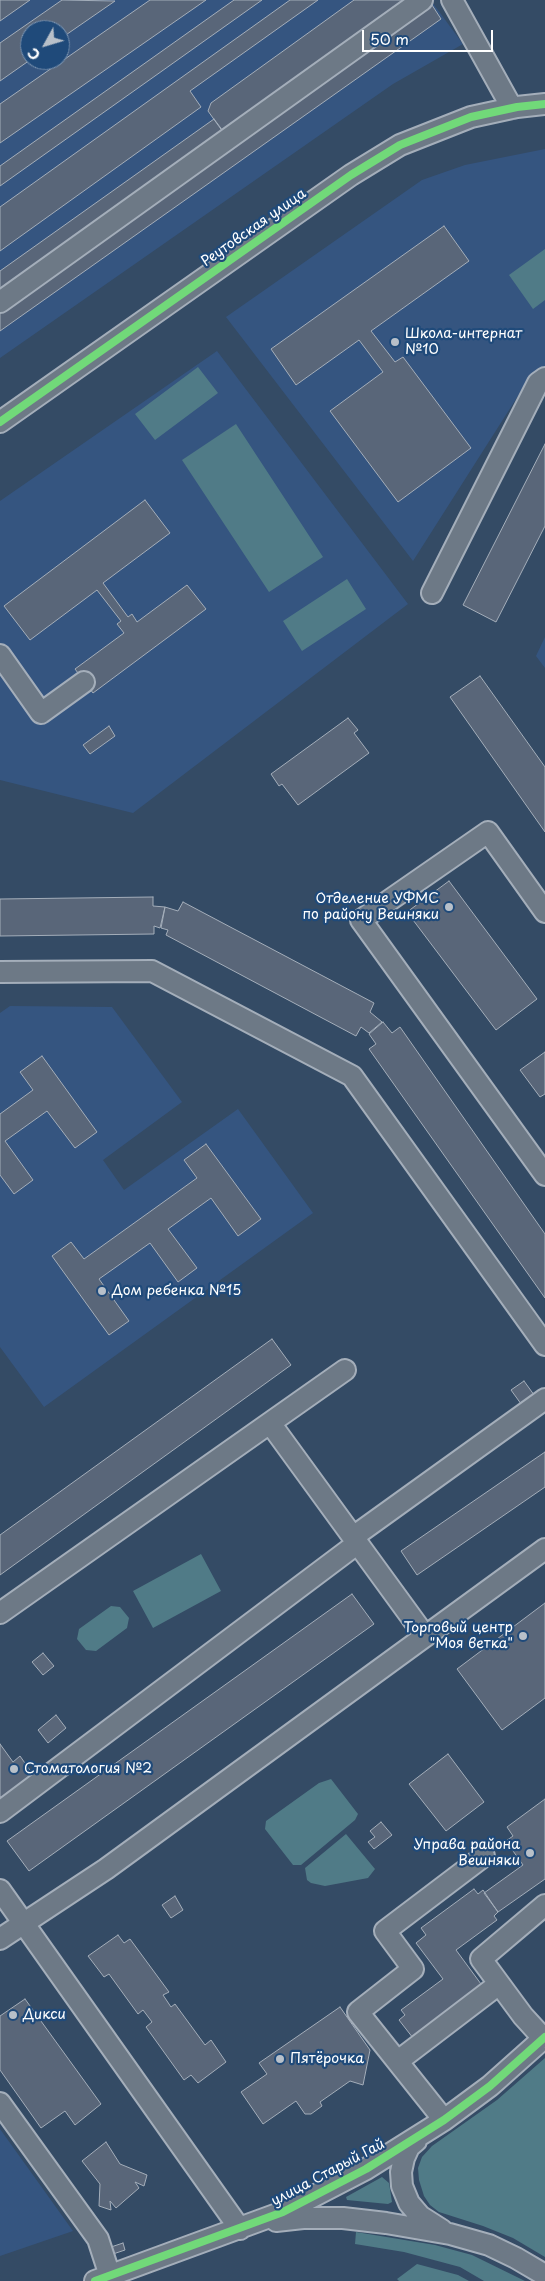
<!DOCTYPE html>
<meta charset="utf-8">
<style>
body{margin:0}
#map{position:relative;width:545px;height:2281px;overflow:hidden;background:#344b65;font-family:"Playpen Sans",sans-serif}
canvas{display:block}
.north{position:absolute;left:20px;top:20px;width:50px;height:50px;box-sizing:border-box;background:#1f4a7a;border:1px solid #7992af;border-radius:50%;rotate:231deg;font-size:14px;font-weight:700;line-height:20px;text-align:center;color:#fff}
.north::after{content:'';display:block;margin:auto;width:18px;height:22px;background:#b8c0c9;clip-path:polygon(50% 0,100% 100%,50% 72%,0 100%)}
.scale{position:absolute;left:362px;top:30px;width:131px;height:22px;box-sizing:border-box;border:2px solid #fff;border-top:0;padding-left:6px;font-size:15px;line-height:18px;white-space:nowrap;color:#fff;-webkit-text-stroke:4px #1f4a7a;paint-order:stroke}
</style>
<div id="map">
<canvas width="545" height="2281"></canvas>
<div class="north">С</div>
<div class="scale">50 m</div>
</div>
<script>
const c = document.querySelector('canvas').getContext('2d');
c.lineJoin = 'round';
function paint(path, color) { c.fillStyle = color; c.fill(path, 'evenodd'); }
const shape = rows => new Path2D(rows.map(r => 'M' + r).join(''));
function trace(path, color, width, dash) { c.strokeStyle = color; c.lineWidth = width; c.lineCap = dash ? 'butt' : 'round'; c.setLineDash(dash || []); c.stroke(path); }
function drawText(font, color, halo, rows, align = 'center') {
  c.font = font + ' "Playpen Sans",sans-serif'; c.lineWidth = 4.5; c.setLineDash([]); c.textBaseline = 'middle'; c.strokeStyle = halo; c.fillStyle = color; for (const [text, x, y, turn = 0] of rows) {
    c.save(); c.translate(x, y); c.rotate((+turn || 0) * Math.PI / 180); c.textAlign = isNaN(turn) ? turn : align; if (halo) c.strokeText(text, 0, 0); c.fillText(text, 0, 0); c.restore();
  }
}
const built = shape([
 [0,0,435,0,432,2,463,44,393,84,0,358],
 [30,30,60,30,60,60,30,60],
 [545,149,545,366,530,377,413,561,226,317,422,180,465,165],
 [217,351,408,604,133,813,0,780,0,501],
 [545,637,545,668,536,656],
 [10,1006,112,1007,182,1102,103,1160,124,1190,238,1109,313,1213,44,1407,0,1347,0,1013],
 [0,2129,73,2231,0,2256]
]);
const green = shape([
 [545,249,545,300,533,309,509,275],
 [198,367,218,393,155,440,135,414],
 [236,424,323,557,269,592,182,460],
 [347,579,366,609,302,651,283,621],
 [201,1554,221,1591,153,1628,133,1591],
 [111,1606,120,1607,129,1618,127,1628,96,1651,86,1650,77,1639,79,1629],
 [331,1779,358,1814,355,1820,301,1865,293,1865,265,1829,266,1821,319,1783],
 [346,1834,375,1869,368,1878,325,1886,311,1883,307,1880,305,1868],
 [545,2058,545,2257,513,2238,483,2226,439,2212,430,2205,424,2196,419,2180,418,2168,422,2157,432,2146,497,2100],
 [382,2177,389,2183,392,2202,388,2204,347,2200,346,2197],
 [356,2232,435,2245,472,2255,525,2281,484,2281,460,2267,404,2252,355,2244],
 [417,2264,458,2275,469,2281,399,2281,397,2279]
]);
const building = shape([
 [0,0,30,0,0,21,0,0],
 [62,0,115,1,60,39,60,30,30,30,30,60,0,81,0,43,62,0],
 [150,0,206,0,0,143,0,104,150,0],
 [234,0,262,0,0,186,0,166,234,0],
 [290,0,318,0,190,91,201,107,0,251,0,207,290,0],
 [354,0,406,0,223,132,208,111,211,103,354,0],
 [432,5,441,19,0,331,0,312,432,5],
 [214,119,223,131,0,290,0,271,214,119],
 [444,226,469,261,371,331,395,362,403,357,471,448,398,502,330,411,383,372,359,340,296,385,271,349,444,226],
 [545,444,545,526,496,622,463,605,545,444],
 [145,500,170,533,103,583,128,617,132,614,137,622,187,585,206,609,93,693,75,669,124,633,117,624,121,621,97,590,30,640,4,606,145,500],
 [480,676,545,767,545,832,450,697,480,676],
 [348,718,358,730,354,733,369,753,298,805,282,784,279,786,271,774,348,718],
 [109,726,115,736,90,754,83,745,109,726],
 [449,881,537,999,496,1030,407,912,449,881],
 [153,897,153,906,165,907,160,928,154,926,154,934,0,936,0,899,153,897],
 [183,902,374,1003,370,1012,382,1022,369,1033,361,1027,356,1036,166,935,168,930,161,928,165,907,178,911,183,902],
 [383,1022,392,1033,400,1027,545,1234,545,1298,369,1049,376,1044,369,1034,383,1022],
 [545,1052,545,1094,540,1097,520,1070,545,1052],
 [42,1056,97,1132,75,1148,47,1111,5,1141,33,1180,14,1194,0,1175,0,1114,33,1090,20,1072,42,1056],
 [206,1144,261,1219,238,1236,211,1198,168,1229,197,1268,178,1282,150,1243,99,1279,129,1321,109,1335,52,1256,71,1242,84,1259,197,1178,184,1160,206,1144],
 [272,1339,291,1365,0,1575,0,1535,272,1339],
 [524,1381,537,1399,524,1408,511,1390,524,1381],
 [545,1452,545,1487,417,1575,401,1551,545,1452],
 [352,1594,374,1624,29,1871,7,1841,352,1594],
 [545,1603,545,1698,502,1730,457,1669,545,1603],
 [43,1653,54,1666,43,1675,32,1662,43,1653],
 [56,1715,66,1728,48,1743,38,1730,56,1715],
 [0,1744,13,1762,20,1756,34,1776,2,1799,0,1796,0,1744],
 [448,1754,484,1802,446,1831,409,1784,448,1754],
 [545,1799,545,1879,498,1912,484,1893,523,1865,506,1841,513,1836,507,1827,545,1799],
 [381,1822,392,1835,374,1849,368,1842,375,1837,370,1831,381,1822],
 [474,1889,478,1894,483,1890,498,1912,494,1916,497,1920,456,1950,481,1984,472,1992,477,1999,413,2038,399,2020,405,2015,401,2010,443,1979,416,1943,426,1935,421,1928,474,1889],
 [175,1896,183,1910,171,1918,162,1905,175,1896],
 [118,1935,124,1943,130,1939,169,1992,163,1995,171,2007,175,2004,205,2045,211,2040,226,2062,198,2083,191,2075,184,2080,146,2027,152,2022,143,2010,138,2014,109,1974,104,1977,88,1956,118,1935],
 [25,1999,101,2104,75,2125,65,2111,41,2128,0,2070,0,2016,25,1999],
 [340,2007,370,2050,363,2085,350,2081,320,2102,322,2106,311,2114,305,2114,296,2101,263,2124,241,2092,267,2074,259,2063,340,2007],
 [106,2142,120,2164,147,2175,144,2186,135,2182,139,2188,116,2208,110,2201,111,2210,99,2206,100,2184,82,2161,106,2142],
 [123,2243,125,2250,113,2254,111,2247,123,2243]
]);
const minor = shape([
 [452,0,512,108],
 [0,302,422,0],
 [0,422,351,175,400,145,471,117,517,107,545,104],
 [432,593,538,383,545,378],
 [0,655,41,713,84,682],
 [545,912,488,832,361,920,545,1175],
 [0,972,152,971,352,1076,545,1345],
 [270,1423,425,1636],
 [353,1537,545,1399],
 [0,1613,345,1370],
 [0,1812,358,1543],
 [0,1890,240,2229],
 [0,1939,106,1869,545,1549],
 [543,2038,523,2016,481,1959,545,1905],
 [398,2061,499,1984],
 [0,2103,98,2239,110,2276],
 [444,2120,358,2012,413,1969,385,1931,484,1856],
 [416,2141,409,2147,404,2158,401,2172,402,2186,409,2203,420,2216,442,2230],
 [276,2221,303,2218,343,2218,386,2223,450,2234,489,2245,516,2258,545,2275],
 [95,2281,283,2212,366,2169,444,2120,490,2086,545,2037]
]);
const cycleway = shape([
 [0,422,351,175,400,145,471,117,517,107,545,104],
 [95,2281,283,2212,366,2169,444,2120,490,2086,545,2037]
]);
const markers = [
 [395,342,5,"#b8c0c9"],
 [449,907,5,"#b8c0c9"],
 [102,1291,5,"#b8c0c9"],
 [523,1636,5,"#b8c0c9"],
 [14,1769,5,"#b8c0c9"],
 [530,1853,5,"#b8c0c9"],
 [13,2015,5,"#b8c0c9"],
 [280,2059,5,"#b8c0c9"]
];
const streetNames = [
 ["Реутовская улица",254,228,-35],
 ["улица Старый Гай",328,2173,-28]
];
const poiNames = [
 ["Школа-интернат",405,334],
 ["№10",405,350],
 ["Отделение УФМС",439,899,"right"],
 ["по району Вешняки",439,915,"right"],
 ["Дом ребенка №15",112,1291],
 ["Торговый центр",513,1628,"right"],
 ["\"Моя ветка\"",513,1644,"right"],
 ["Стоматология №2",24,1769],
 ["Управа района",520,1845,"right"],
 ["Вешняки",520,1861,"right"],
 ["Дикси",23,2015],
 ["Пятёрочка",290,2059]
];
paint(built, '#355580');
paint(green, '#507b87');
paint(building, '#596679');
trace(building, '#a4aeba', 1);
trace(minor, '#a4aeba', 24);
trace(minor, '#6d7986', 20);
trace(cycleway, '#71d979', 8);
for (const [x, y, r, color] of markers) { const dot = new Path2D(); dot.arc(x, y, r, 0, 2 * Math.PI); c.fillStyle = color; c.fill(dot); trace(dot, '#1f4a7a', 2); }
drawText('14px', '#fff', '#1f4a7a', streetNames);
drawText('14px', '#fff', '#1f4a7a', poiNames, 'left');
</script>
